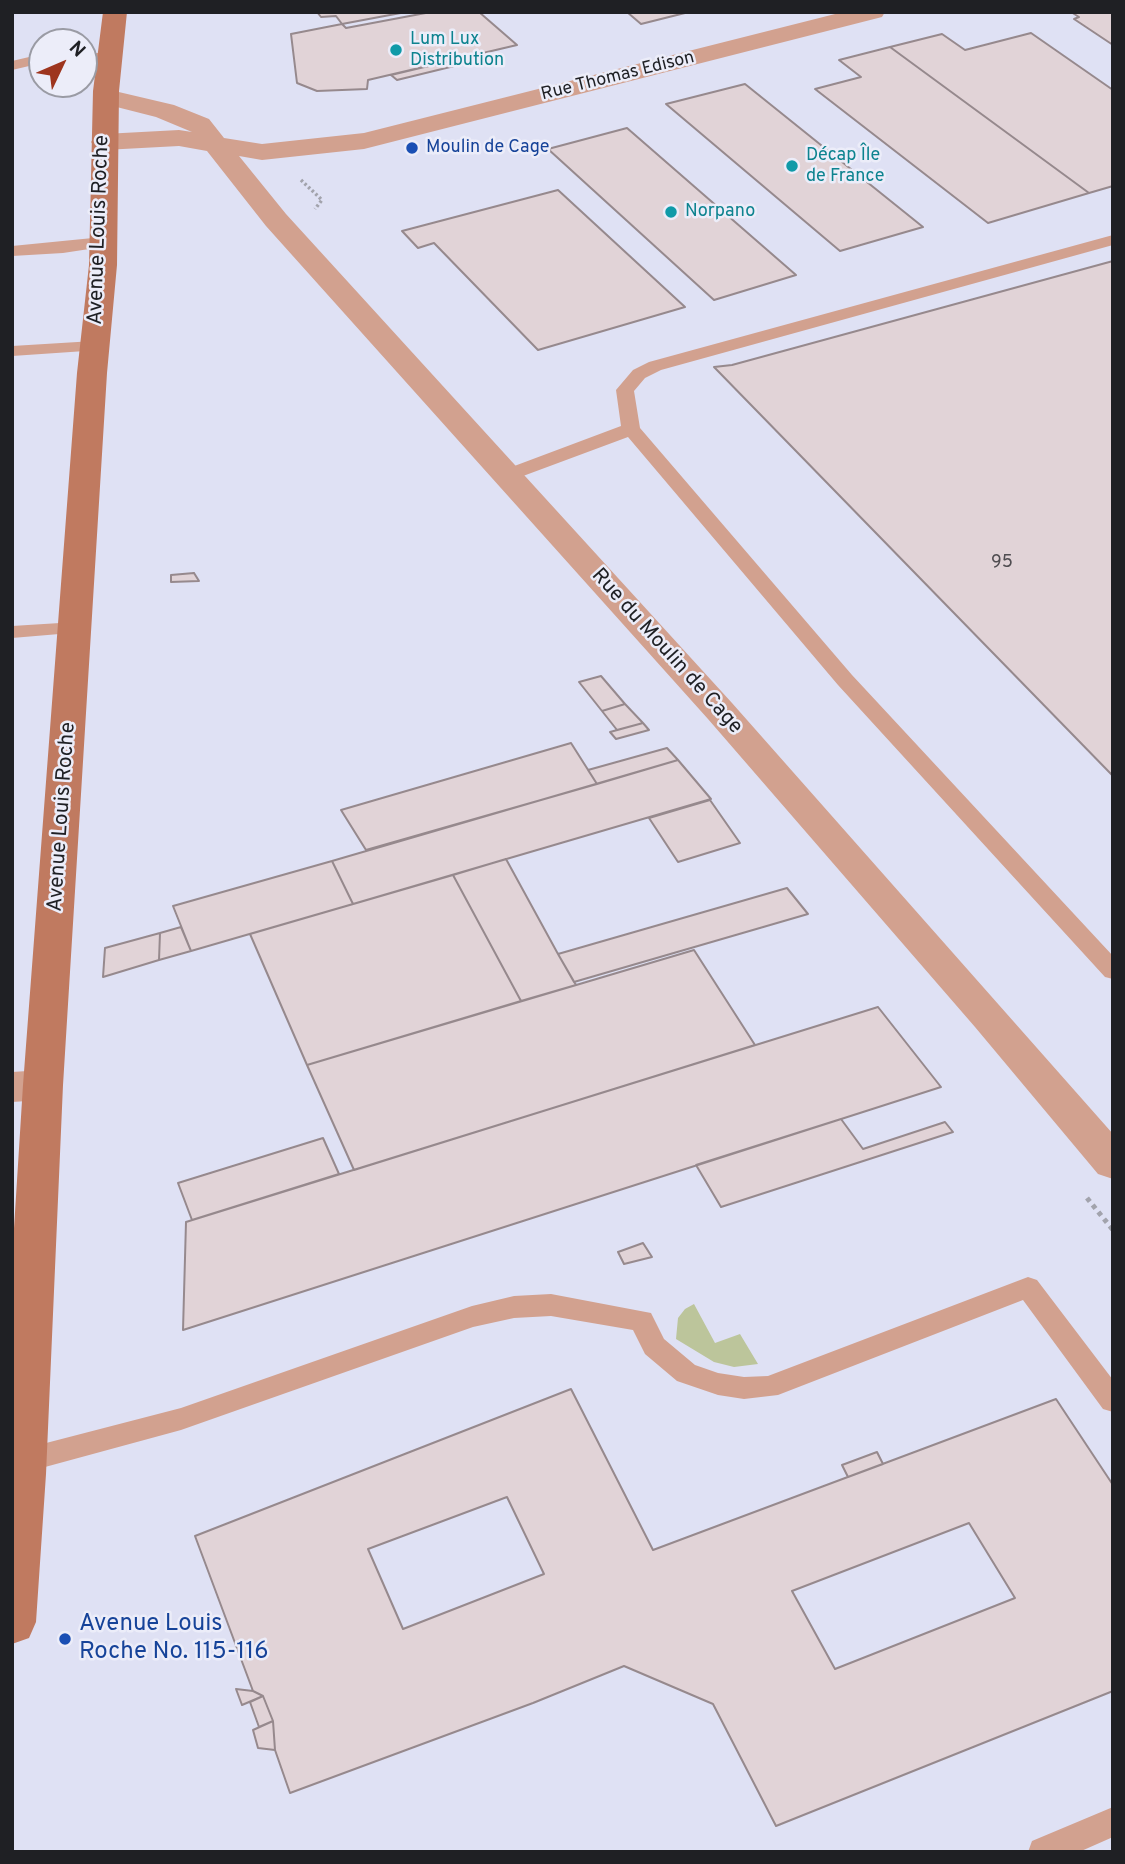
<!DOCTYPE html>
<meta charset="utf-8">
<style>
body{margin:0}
#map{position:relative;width:1125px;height:1864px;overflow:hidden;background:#ecedf9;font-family:Overpass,sans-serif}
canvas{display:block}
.frame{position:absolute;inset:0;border:14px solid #1f2024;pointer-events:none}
.north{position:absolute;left:28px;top:28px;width:70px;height:70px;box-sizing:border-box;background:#ecedf9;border:2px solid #9a9ba4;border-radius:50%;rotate:46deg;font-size:19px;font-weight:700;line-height:28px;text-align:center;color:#1f2024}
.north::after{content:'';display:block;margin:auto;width:24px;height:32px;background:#9e351e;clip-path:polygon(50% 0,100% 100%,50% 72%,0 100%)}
</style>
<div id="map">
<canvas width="1125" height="1864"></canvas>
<div class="frame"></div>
<div class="north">N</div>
</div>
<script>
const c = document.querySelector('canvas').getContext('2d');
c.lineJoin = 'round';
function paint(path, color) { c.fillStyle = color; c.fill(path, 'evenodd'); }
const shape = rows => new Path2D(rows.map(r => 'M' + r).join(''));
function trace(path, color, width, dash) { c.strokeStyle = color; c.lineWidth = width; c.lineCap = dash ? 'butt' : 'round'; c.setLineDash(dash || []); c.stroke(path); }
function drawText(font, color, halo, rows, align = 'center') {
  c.font = font + ' Overpass,sans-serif'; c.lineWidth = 5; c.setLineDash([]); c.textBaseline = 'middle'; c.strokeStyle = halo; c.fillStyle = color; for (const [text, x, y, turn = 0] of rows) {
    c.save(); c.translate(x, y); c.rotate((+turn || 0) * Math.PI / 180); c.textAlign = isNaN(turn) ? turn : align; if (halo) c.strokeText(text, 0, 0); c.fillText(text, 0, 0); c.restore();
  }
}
const built = shape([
 [12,12,1113,12,1113,1852,12,1852],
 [42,42,84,42,84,84,42,84]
]);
const green = shape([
 [694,1304,715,1343,740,1334,758,1364,734,1367,714,1362,676,1339,678,1318,685,1309]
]);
const building = shape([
 [317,12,406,12,342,24,336,16,321,17,317,12],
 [431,12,479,12,517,45,368,80,367,89,317,91,297,83,291,34,342,24,346,28,431,12],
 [627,12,689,12,641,24,627,12],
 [1071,12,1113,12,1113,45,1074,19,1079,17,1071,12],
 [1031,33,1113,90,1113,186,1089,193,890,47,942,34,965,50,1031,33],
 [890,47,1089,193,988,223,815,89,861,77,839,60,890,47],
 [479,54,483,59,397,80,391,75,479,54],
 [745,84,923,227,840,251,666,104,745,84],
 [627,128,796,275,714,300,548,149,627,128],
 [558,190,685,307,538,350,434,243,418,248,402,231,558,190],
 [1113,261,1113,776,714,367,732,365,1113,261],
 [194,573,199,581,171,582,171,575,194,573],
 [601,676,625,704,602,711,579,682,601,676],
 [625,704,643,723,617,730,602,711,625,704],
 [643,723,649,730,616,739,610,732,643,723],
 [571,743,597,784,366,850,341,810,571,743],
 [667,748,678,760,597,784,588,770,667,748],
 [678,760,711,799,353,904,332,861,678,760],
 [710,800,740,843,678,862,649,818,710,800],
 [506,859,558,954,576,985,521,1001,453,875,506,859],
 [332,861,353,904,191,951,173,906,332,861],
 [453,875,521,1001,307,1065,250,934,453,875],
 [787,888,808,914,574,982,558,954,787,888],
 [181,927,191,951,159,960,160,933,181,927],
 [160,933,159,960,103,977,105,948,160,933],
 [694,950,755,1045,354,1170,307,1065,694,950],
 [878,1007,941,1087,183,1330,186,1222,878,1007],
 [841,1119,863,1149,945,1122,953,1132,721,1207,696,1165,841,1119],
 [323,1138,339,1174,192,1220,178,1183,323,1138],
 [643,1243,652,1257,624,1264,618,1252,643,1243],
 [571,1389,653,1550,1056,1399,1113,1485,1113,1691,776,1826,713,1704,624,1666,533,1703,290,1793,275,1750,273,1721,263,1696,253,1691,195,1536,571,1389],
 [507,1497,544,1574,403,1629,368,1549,507,1497],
 [969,1523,1015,1598,835,1669,792,1591,969,1523],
 [877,1452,883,1464,848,1477,842,1465,877,1452],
 [236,1689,253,1691,263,1696,242,1705,236,1689],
 [263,1696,273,1721,259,1727,250,1702,263,1696],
 [273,1721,275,1750,258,1748,253,1730,273,1721]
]);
const pathFar1 = shape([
 [301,180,322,200,315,209]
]);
const path = shape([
 [1087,1198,1113,1230]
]);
const lane = shape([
 [84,53,110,53,117,57,110,61,84,61,84,53],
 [42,54,42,63,12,70,12,61,42,54],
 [1113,235,1113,245,661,370,645,378,634,391,640,428,852,675,1113,956,1113,979,1105,977,838,685,628,437,515,479,501,479,499,475,501,471,621,426,616,390,633,370,649,362,1113,235],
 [103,237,109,238,111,242,109,246,63,253,12,256,12,246,103,237],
 [94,341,100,342,103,346,100,350,12,356,12,346,94,341],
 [76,622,83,624,86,628,83,632,12,638,12,626,76,622],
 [1028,1277,1037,1280,1113,1380,1113,1412,1103,1409,1023,1300,778,1395,744,1399,718,1395,677,1381,645,1354,633,1330,551,1316,514,1318,473,1327,181,1430,23,1473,12,1467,13,1453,23,1449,181,1408,472,1306,514,1296,551,1294,651,1313,664,1339,695,1365,718,1373,744,1377,768,1376,1028,1277],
 [1113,1807,1113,1837,1079,1852,1028,1852,1032,1841,1113,1807]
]);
const street = shape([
 [843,12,885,12,882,17,364,149,262,160,239,156,286,214,732,703,1113,1134,1113,1179,1098,1174,975,1027,708,719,266,226,207,151,179,146,104,150,95,148,91,142,95,136,104,134,179,130,192,132,156,117,97,102,93,97,97,92,106,89,174,105,209,119,224,138,262,144,364,133,843,12],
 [43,1070,57,1074,63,1085,57,1096,43,1100,12,1102,12,1072,43,1070]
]);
const secondary = shape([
 [103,12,127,12,119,91,117,265,107,373,63,1085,46,1474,36,1622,29,1638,12,1644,12,1260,23,1085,77,373,89,265,93,91,103,12]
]);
const markers = [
 [396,50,7,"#0f9aa8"],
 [412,148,7,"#1a4fb4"],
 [792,166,7,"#0f9aa8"],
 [671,212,7,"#0f9aa8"],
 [65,1639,7,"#1a4fb4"]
];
const farCulturenames = [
 ["Lum Lux",410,40],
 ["Distribution",410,61],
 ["Décap Île",806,156],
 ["de France",806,177],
 ["Norpano",685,212]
];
const farStreetnames = [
 ["Rue Thomas Edison",618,77,-14]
];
const farTransitnames = [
 ["Moulin de Cage",426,148]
];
const numberNames = [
 ["95",1002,563]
];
const streetNames = [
 ["Avenue Louis Roche",100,230,-88],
 ["Rue du Moulin de Cage",666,652,48],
 ["Avenue Louis Roche",63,817,-86]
];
const nearTransitnames = [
 ["Avenue Louis",79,1625],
 ["Roche No. 115-116",79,1653]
];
paint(built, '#dfe1f4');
paint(green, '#bcc59b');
paint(building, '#e1d3d7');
trace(building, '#96898d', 2);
trace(pathFar1, '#a2a3ac', 3.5, [2.5, 2.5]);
trace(path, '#a2a3ac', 5, [4.5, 4.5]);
paint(lane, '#d2a18f');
paint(street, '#d2a18f');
paint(secondary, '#c07a60');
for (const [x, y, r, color] of markers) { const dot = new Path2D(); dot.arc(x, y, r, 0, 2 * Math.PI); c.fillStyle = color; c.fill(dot); trace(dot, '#ecedf9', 2.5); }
drawText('18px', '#0d838f', '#ecedf9', farCulturenames, 'left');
drawText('18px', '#1f2024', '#ecedf9', farStreetnames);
drawText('18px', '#164399', '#ecedf9', farTransitnames, 'left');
drawText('18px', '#504d51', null, numberNames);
drawText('21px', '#1f2024', '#ecedf9', streetNames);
drawText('24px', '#164399', '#ecedf9', nearTransitnames, 'left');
</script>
